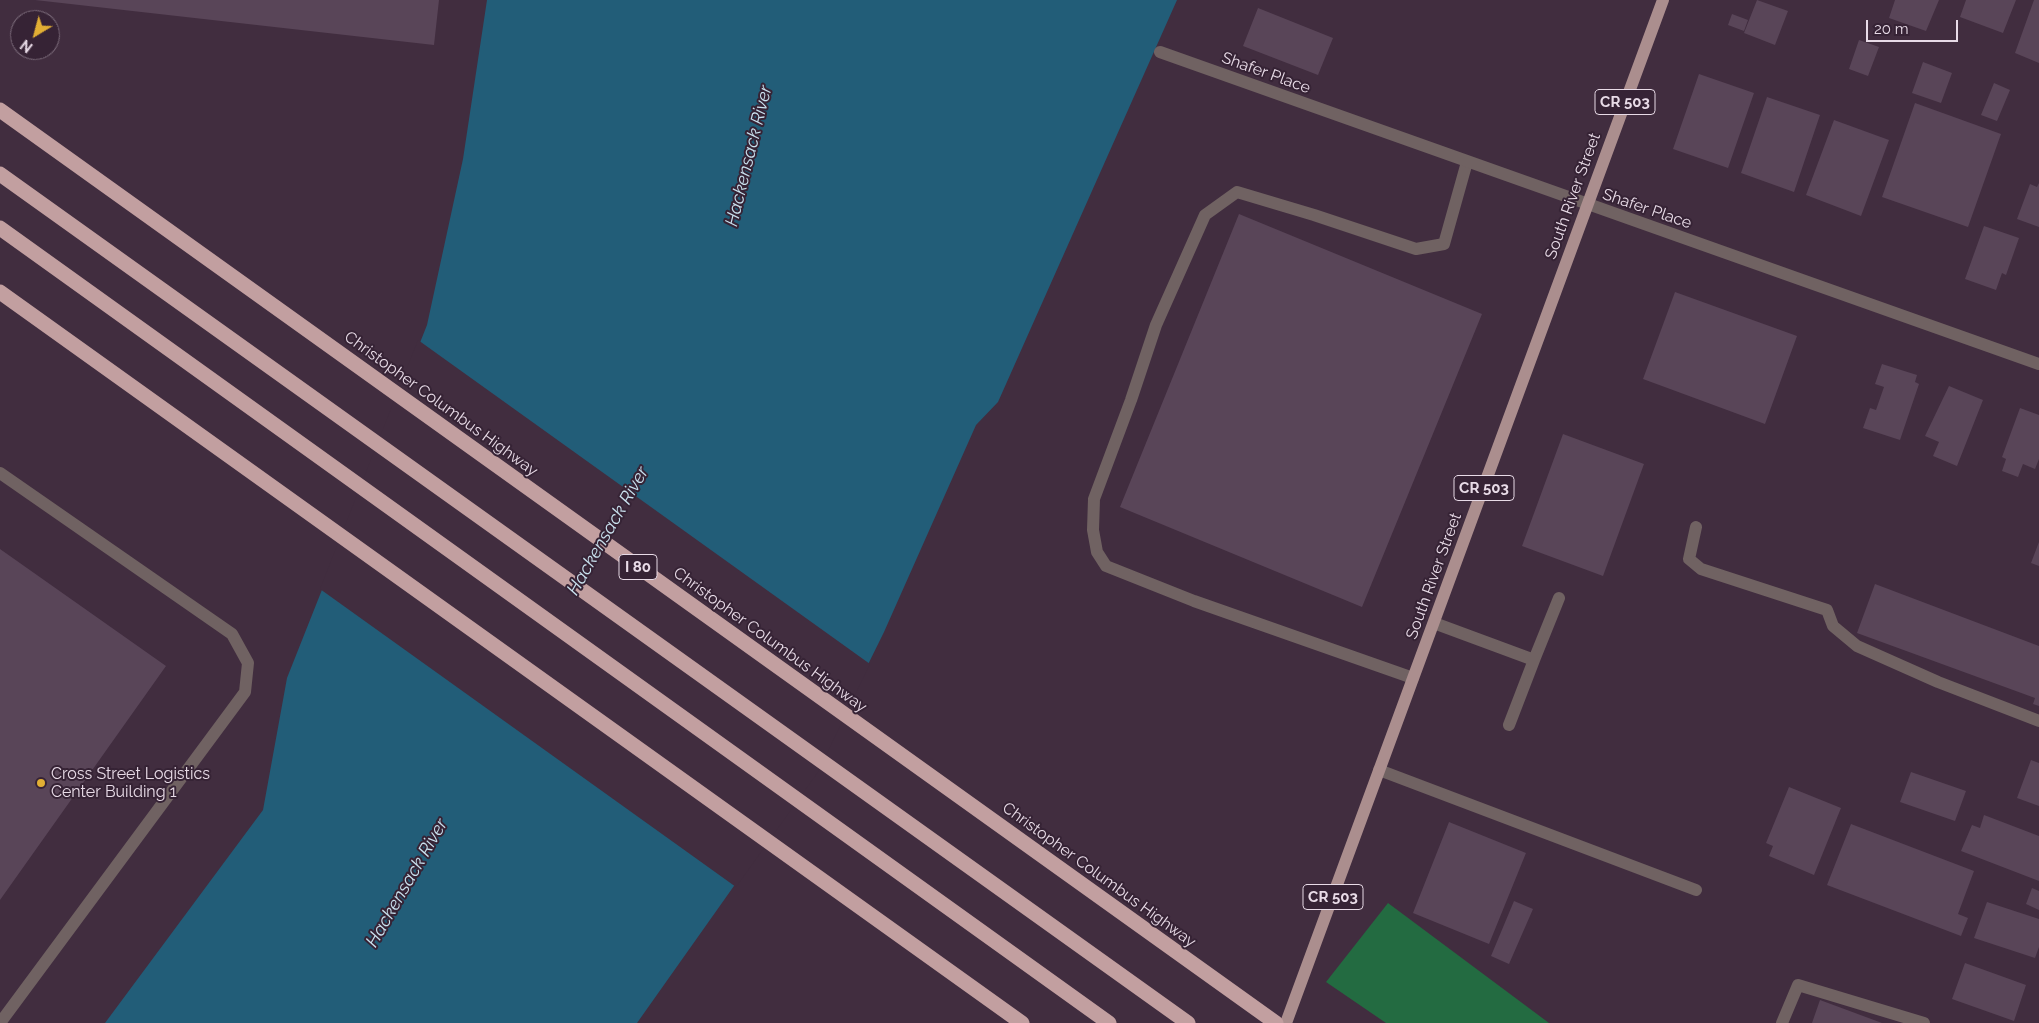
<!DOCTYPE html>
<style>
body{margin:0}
#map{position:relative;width:2039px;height:1023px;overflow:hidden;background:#412d3f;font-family:Raleway,sans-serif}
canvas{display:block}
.north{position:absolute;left:10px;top:10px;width:50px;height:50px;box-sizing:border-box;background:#362335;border:1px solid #7d6d7c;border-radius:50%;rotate:217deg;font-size:14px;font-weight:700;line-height:20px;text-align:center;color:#e8dbe7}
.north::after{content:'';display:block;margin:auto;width:18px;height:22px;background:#e2af34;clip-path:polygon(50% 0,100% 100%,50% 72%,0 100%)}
.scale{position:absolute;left:1866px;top:20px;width:92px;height:22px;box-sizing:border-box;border:2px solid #e8dbe7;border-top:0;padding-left:6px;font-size:15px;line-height:18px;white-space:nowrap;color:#e8dbe7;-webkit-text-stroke:4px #362335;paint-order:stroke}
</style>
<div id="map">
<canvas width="2039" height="1023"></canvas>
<div class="north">N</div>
<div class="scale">20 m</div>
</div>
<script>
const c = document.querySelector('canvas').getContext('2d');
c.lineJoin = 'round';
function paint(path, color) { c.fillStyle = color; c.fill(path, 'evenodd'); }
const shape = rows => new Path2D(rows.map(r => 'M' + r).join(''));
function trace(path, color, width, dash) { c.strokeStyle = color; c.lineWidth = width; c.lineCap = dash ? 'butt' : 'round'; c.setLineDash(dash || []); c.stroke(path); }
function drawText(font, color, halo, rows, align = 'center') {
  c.font = font + ' Raleway,sans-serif'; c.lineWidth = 4; c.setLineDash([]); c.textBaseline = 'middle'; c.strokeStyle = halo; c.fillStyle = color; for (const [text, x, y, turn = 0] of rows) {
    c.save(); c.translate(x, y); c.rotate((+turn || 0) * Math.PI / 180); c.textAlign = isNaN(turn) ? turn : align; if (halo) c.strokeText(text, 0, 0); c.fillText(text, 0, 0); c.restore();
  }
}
const forest = shape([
 [1388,903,1549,1023,1386,1023,1326,982]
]);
const water = shape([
 [487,0,1177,0,998,402,976,425,884,632,816,770,637,1023,105,1023,263,810,287,678,427,325,463,159]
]);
const pier = shape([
 [418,340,870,664,818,772,736,887,320,589]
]);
const building = shape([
 [35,0,439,0,434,45],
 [1757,0,1788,11,1775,45,1744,33],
 [1895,0,1939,0,1926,31,1889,18],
 [1966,0,2016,0,2003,33,1960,17],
 [2034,0,2039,0,2039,63,2015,53],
 [1258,8,1333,38,1318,75,1243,46],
 [1732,14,1748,20,1744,31,1728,25],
 [1859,40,1879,47,1868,76,1849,69],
 [1923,62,1952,73,1941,103,1912,93],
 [1699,74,1754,93,1728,168,1673,149],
 [1994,83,2010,90,1997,121,1981,115],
 [1767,97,1820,115,1794,192,1741,173],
 [1915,103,2001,134,1968,227,1882,197],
 [1834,120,1889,140,1861,216,1806,195],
 [2039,183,2039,227,2017,219,2030,184,2037,187],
 [1239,214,1482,314,1362,607,1120,507],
 [1984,226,2019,238,2006,275,2002,273,1996,290,1965,279],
 [1675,292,1797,336,1765,424,1643,379],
 [1882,364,1917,375,1915,382,1919,384,1900,440,1863,428,1870,408,1876,410,1884,387,1875,384],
 [1949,386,1983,400,1957,466,1933,456,1939,442,1925,436],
 [2020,408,2039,415,2039,459,2035,469,2023,464,2018,477,2002,471,2006,459,2002,457],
 [1563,434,1644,464,1603,576,1522,546],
 [2039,542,2039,566,2031,563],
 [0,549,166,666,0,900],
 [1875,584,2039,646,2039,706,2033,704,2035,698,1857,633],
 [2031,760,2039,763,2039,806,2017,798],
 [1911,772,1966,791,1955,821,1900,802],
 [1789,787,1841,808,1814,875,1769,856,1773,846,1766,843],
 [1984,815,2039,836,2039,881,1961,851,1972,825,1980,828],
 [1449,822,1526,853,1489,944,1413,913],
 [1851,824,1974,871,1958,914,1968,918,1961,936,1827,885],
 [2032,888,2039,891,2039,910,2026,904],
 [1514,901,1533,909,1509,964,1491,956],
 [1987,902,2039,919,2039,947,2035,958,1974,938],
 [1965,963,2026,985,2014,1021,1952,999],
 [1820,1000,1882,1023,1812,1023]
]);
const lane = shape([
 [0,473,232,634,248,663,245,692,0,1023],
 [1696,527,1689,559,1701,569,1827,610,1833,626,1857,646,1938,682,2039,721],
 [1434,623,1534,660,1509,725],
 [1534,660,1559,598],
 [1413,678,1194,601,1106,566,1097,552,1093,530,1094,499,1131,400,1156,325,1205,215,1237,192,1314,215,1416,249,1444,244,1467,162],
 [1379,770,1696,890],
 [1782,1023,1798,985,1924,1023]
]);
const street = shape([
 [1160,52,2039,364]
]);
const primary = shape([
 [1286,1023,1663,0]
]);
const highway = shape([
 [0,110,1276,1023],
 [0,174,1188,1023],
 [0,228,1109,1023],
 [0,292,1022,1023]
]);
const markers = [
 [41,783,5,"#e2af34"]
];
const shields = [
 [1625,102,60],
 [1484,488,60],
 [638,567,38],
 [1333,897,60]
];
const shieldNames = [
 ["CR 503",1625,102],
 ["CR 503",1484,488],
 ["I 80",638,567],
 ["CR 503",1333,897]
];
const streetNames = [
 ["Shafer Place",1266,73,20],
 ["South River Street",1573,196,-70],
 ["Shafer Place",1647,209,19],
 ["Christopher Columbus Highway",441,404,36],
 ["South River Street",1434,576,-70],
 ["Christopher Columbus Highway",770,640,36],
 ["Christopher Columbus Highway",1099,875,36]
];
const poiNames = [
 ["Cross Street Logistics",51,774],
 ["Center Building 1",51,792]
];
const waterNames = [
 ["Hackensack River",749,156,-76],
 ["Hackensack River",608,531,-60],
 ["Hackensack River",407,883,-60]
];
paint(forest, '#236b41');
paint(water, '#225d78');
paint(pier, '#412d3f');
paint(building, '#594558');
trace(lane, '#706262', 12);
trace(street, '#706262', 12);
trace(primary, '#ab8e8e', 12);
trace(highway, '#c29fa0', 15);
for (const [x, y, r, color] of markers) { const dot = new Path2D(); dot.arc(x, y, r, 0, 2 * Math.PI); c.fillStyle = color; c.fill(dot); trace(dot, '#362335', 2); }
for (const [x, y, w] of shields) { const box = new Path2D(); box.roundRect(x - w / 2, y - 12.5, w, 25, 4); c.fillStyle = '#362335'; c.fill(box); trace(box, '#e8dbe7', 1); }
drawText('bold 15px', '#e8dbe7', null, shieldNames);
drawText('16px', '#e8dbe7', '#362335', streetNames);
drawText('16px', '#e8dbe7', '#362335', poiNames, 'left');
drawText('italic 18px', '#cae2ef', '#362335', waterNames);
</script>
